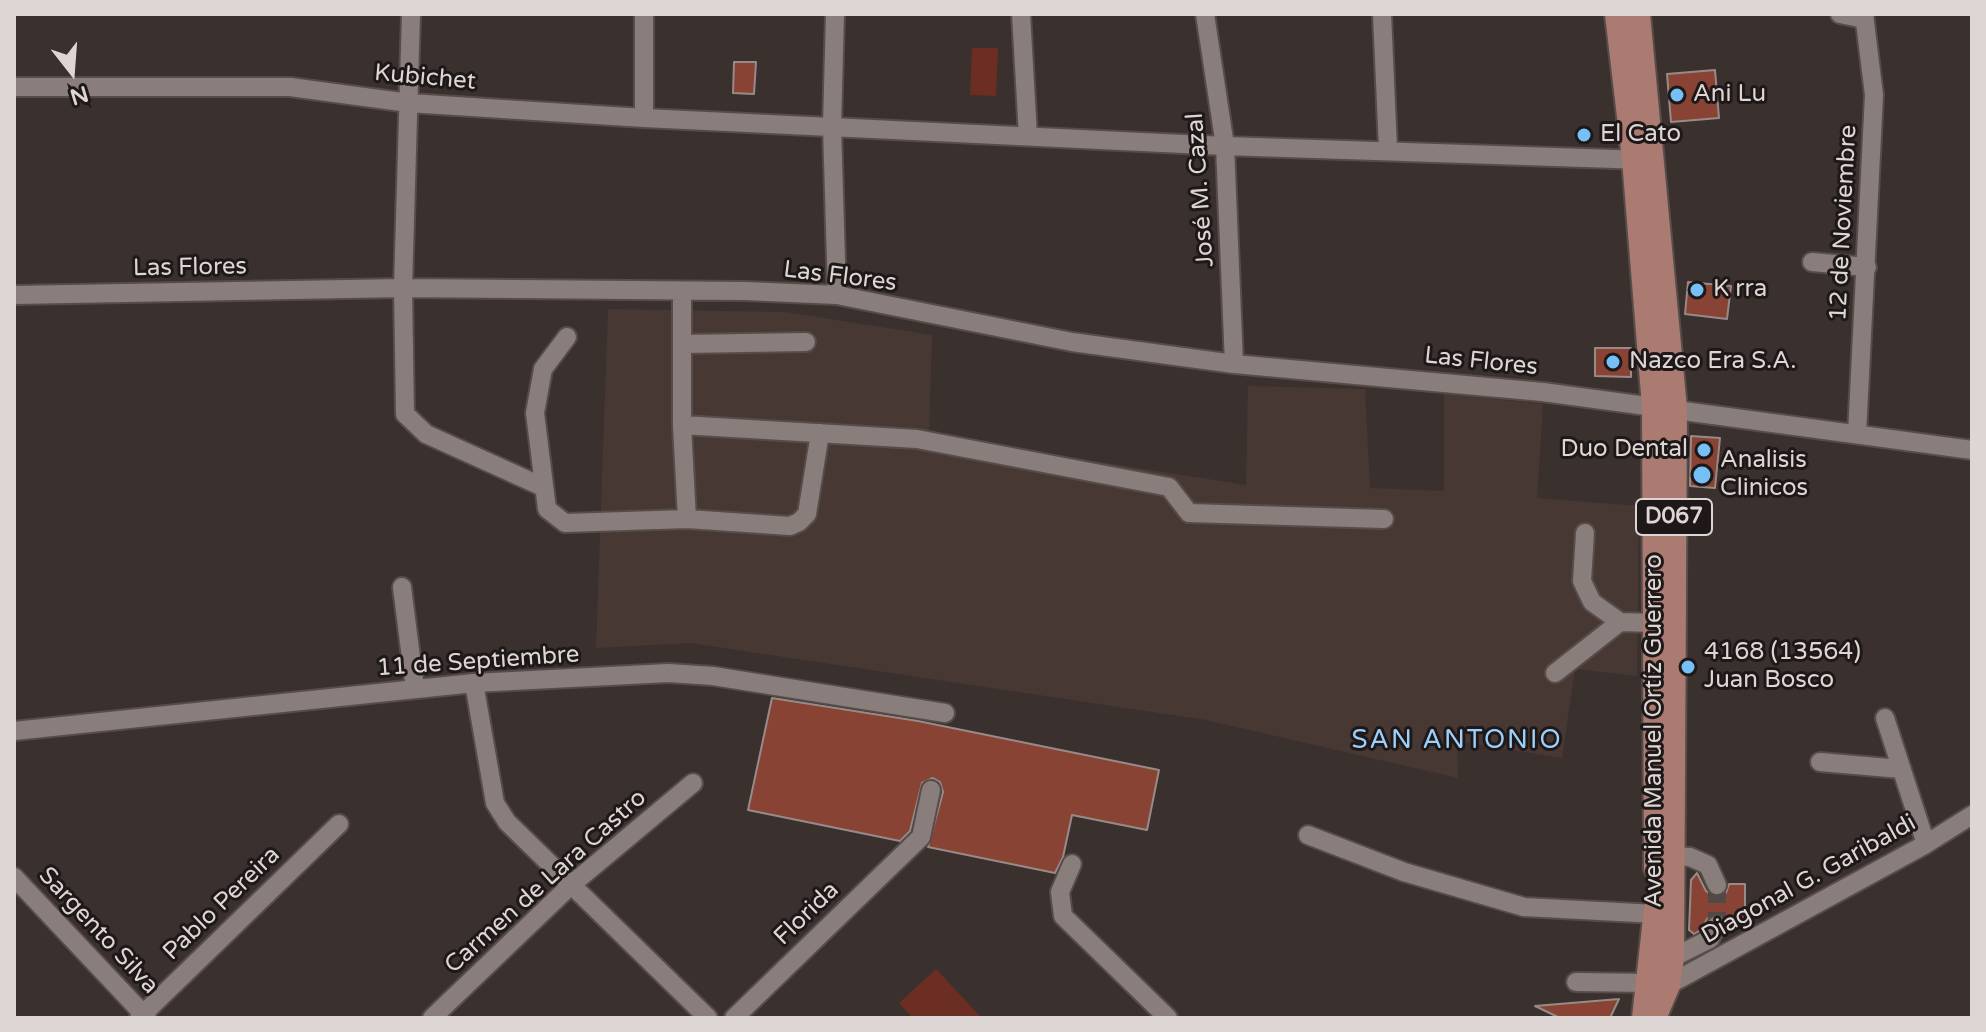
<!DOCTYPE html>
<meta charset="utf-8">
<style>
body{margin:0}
#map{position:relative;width:1986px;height:1032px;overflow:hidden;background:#3a302e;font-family:"Varela Round",sans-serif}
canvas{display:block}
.frame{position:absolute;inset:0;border:16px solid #ddd6d5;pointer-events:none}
.north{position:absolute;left:32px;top:32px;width:80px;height:80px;-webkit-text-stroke:6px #1e1918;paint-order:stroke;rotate:163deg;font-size:22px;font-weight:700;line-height:32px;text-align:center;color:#ddd6d5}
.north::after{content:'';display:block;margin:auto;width:28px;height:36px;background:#ddd6d5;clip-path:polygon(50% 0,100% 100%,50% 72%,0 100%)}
</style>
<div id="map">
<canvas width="1986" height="1032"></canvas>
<div class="frame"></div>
<div class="north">N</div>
</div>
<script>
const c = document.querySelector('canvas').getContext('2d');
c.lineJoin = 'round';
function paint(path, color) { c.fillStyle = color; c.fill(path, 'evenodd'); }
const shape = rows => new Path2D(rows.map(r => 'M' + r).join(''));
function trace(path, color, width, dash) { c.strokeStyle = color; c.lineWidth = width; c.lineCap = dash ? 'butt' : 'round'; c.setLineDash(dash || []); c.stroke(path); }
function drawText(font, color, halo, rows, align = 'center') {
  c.font = font + ' "Varela Round",sans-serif'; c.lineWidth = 6; c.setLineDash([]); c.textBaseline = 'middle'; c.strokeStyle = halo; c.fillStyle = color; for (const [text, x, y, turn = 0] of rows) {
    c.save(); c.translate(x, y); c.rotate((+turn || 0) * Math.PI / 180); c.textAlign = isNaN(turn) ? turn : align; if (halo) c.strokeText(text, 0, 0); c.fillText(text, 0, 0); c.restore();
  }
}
const built = shape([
 [608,309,786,312,932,335,929,435,1246,485,1248,386,1365,389,1370,488,1444,491,1444,394,1543,404,1537,498,1639,506,1637,676,1575,669,1562,758,1457,741,1458,778,1206,720,690,643,596,648]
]);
const green = shape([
 [972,48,998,48,996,96,970,95],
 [936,969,982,1018,913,1018,899,1003]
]);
const building = shape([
 [734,62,756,62,754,94,733,93,734,62],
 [1715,70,1719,118,1671,122,1667,74,1715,70],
 [1688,282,1731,286,1727,319,1685,314,1688,282],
 [1595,348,1631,348,1631,377,1595,376,1595,348],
 [1691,436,1720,438,1715,488,1690,486,1691,436],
 [772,698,918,721,1159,770,1147,830,1072,815,1063,857,1055,873,928,847,943,792,940,782,933,778,922,783,910,831,900,841,748,810,772,698],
 [1697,873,1706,891,1715,897,1726,893,1729,884,1745,884,1745,925,1729,925,1723,915,1716,913,1707,919,1701,930,1694,934,1689,930,1691,880,1697,873],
 [1619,999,1610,1018,1560,1018,1535,1006,1619,999]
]);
const minorTunnel = shape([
 [1717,885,1717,925]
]);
const minor = shape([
 [411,14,403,288,405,414,426,434,543,487],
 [835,14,832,126,837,295],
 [1021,14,1028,136],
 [1205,14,1225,146,1234,364],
 [1382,14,1388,149],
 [1840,14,1864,19],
 [14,87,290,87,409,103,644,118,1225,146,1645,160],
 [644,118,644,14],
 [1812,262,1867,267],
 [682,291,682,425,687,519,790,526,799,522,807,514,820,433],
 [14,295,403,288,745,291,837,295,1072,342,1234,364,1543,392,1972,450],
 [567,337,543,369,535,413,547,509,565,523,687,519],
 [682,344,806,342],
 [682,425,917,439,1169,487,1189,513,1384,519],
 [1857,434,1874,95,1864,14],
 [1585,533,1582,581,1592,602,1620,622,1655,623],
 [402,587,415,689],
 [1555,673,1620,622],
 [474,683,495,803,507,822,708,1018],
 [1885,718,1926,844],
 [14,731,474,683,668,673,713,676,945,713],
 [1820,762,1901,769],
 [1308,835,1404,872,1524,907,1656,914],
 [1672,856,1690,857,1708,865,1717,885],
 [1072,864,1060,892,1063,916,1168,1018],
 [14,877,147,1018],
 [1672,958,1710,939,1717,925],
 [1576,982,1649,983],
 [1668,985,1926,844,1972,815],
 [139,1018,339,824],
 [432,1018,571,885,693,783],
 [734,1018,921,837,931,790]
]);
const major = shape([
 [1617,14,1634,159,1654,406,1656,868],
 [1638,14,1675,409,1672,958,1668,985,1654,1018],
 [1644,1018,1656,909]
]);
const markers = [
 [1677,95,8,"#77bff7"],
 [1584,135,8,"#77bff7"],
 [1697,290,8,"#77bff7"],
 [1613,362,8,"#77bff7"],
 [1704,450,8,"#77bff7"],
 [1702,475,10,"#77bff7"],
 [1688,667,8,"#77bff7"]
];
const shields = [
 [1674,517,76]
];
const shieldNames = [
 ["D067",1674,517]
];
const streetNames = [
 ["Kubichet",425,78,5],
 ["José M. Cazal",1201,190,-94],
 ["12 de Noviembre",1844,223,-87],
 ["Las Flores",190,268,-1],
 ["Las Flores",840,277,7],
 ["Las Flores",1481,362,6],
 ["11 de Septiembre",478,662,-4],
 ["Avenida Manuel Ortíz Guerrero",1655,731,-90],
 ["Diagonal G. Garibaldi",1809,880,-29],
 ["Carmen de Lara Castro",546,882,-42],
 ["Pablo Pereira",222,904,-44],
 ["Florida",807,914,-44],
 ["Sargento Silva",98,931,47]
];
const poiNames = [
 ["Ani Lu",1693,95],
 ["El Cato",1600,135],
 ["K rra",1713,290],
 ["Nazco Era S.A.",1629,362],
 ["Duo Dental",1688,450,"right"],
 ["Analisis",1720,461],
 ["Clinicos",1720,489],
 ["4168 (13564)",1704,653],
 ["Juan Bosco",1704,681]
];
const neighbourhoodNames = [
 ["SAN ANTONIO",1457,741]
];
paint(built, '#483834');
paint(green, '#6c2e22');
paint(building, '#884335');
trace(building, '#978b88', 2);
trace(minorTunnel, '#524947', 18, [18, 9]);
trace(minor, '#564d4b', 22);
trace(major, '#564d4b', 28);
trace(minor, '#897e7b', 18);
trace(major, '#ab7a70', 24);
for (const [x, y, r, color] of markers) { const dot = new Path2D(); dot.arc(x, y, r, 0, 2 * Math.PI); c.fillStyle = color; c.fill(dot); trace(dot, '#1e1918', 3); }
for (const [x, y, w] of shields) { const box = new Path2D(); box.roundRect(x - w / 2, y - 18, w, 36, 6); c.fillStyle = '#1e1918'; c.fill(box); trace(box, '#ddd6d5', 2); }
drawText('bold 22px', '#ddd6d5', null, shieldNames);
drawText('24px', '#ddd6d5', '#1e1918', streetNames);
drawText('24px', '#ddd6d5', '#1e1918', poiNames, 'left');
c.letterSpacing = '2px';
drawText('26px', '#9cd0fa', '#1e1918', neighbourhoodNames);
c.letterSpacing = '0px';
</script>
